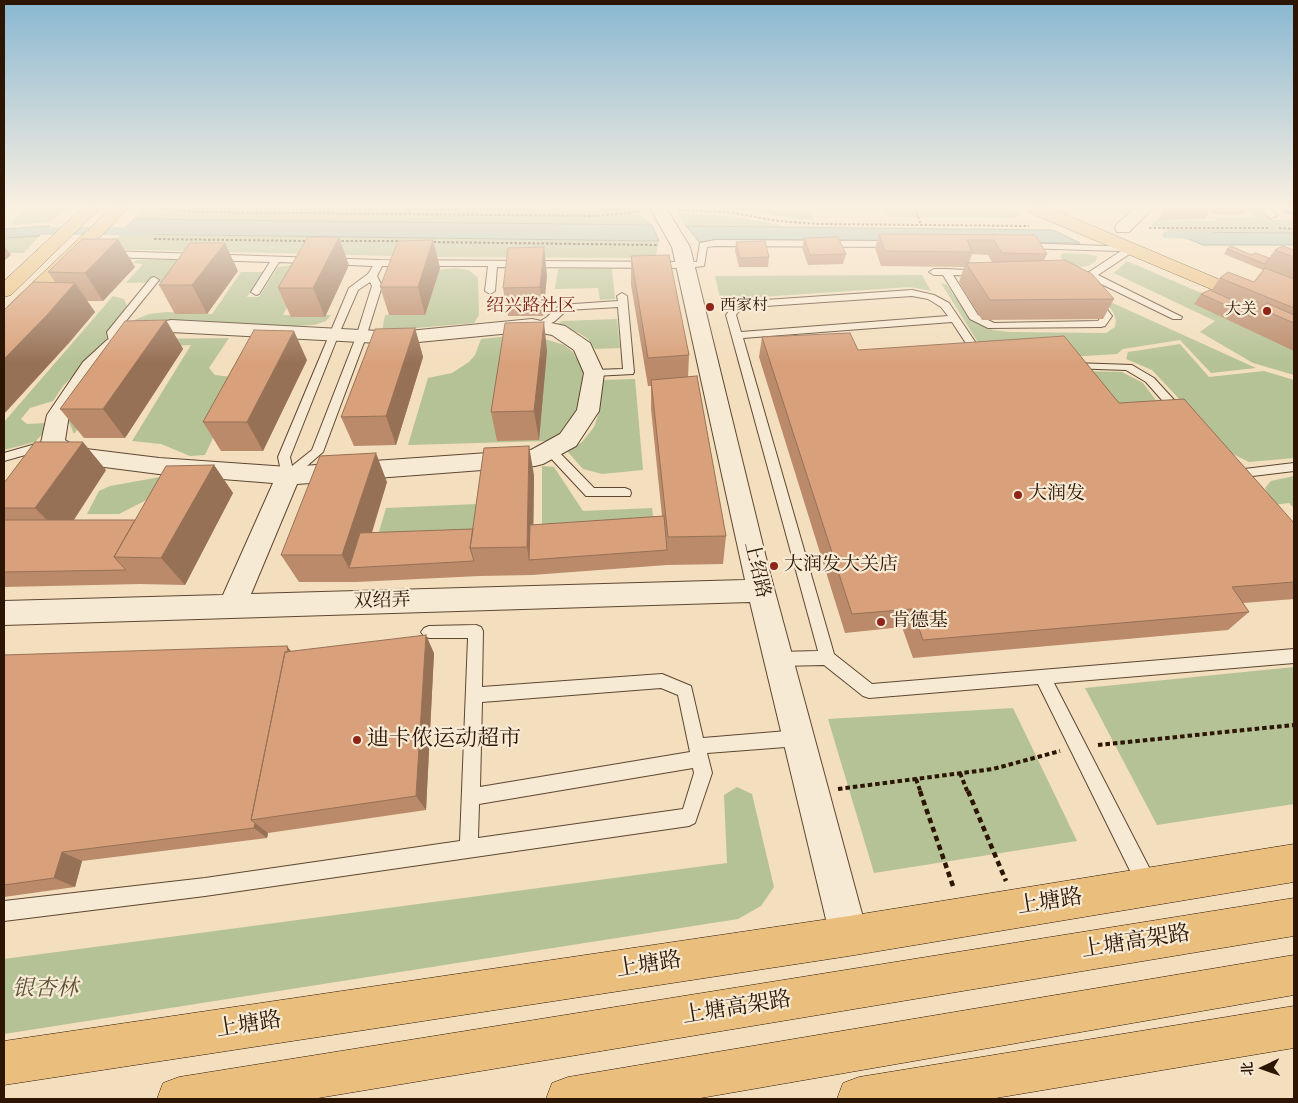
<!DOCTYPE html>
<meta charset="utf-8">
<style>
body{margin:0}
#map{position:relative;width:1298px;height:1103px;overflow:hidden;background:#f3debd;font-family:"IM FELL Double Pica","Noto Serif SC",serif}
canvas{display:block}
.frame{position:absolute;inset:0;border:5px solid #2c1503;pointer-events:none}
.north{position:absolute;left:1238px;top:1043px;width:50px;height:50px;-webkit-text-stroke:4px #f7ead4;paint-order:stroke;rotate:267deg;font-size:14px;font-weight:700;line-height:20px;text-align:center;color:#2c1503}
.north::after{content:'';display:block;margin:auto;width:18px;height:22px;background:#2c1503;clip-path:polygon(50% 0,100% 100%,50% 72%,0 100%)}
</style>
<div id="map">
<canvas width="1298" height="1103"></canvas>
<div class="frame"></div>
<div class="north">北</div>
</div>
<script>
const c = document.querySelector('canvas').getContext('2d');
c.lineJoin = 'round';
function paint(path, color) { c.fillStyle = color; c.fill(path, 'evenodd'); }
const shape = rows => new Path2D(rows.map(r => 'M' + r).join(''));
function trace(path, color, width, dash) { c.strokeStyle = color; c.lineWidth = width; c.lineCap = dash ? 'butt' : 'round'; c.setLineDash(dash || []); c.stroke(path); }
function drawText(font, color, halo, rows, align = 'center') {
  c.font = font + ' "IM FELL Double Pica","Noto Serif SC",serif'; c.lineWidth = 4.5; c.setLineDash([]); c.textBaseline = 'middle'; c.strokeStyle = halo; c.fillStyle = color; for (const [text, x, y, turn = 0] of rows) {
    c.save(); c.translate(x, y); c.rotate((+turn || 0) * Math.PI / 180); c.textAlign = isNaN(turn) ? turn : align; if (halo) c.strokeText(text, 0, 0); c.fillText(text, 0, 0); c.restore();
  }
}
const green = shape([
 [25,208,67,208,51,222,16,225,11,223],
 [140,208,632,208,652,225,134,219],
 [714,208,763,208,783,212,810,212,813,220,795,219,748,211],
 [883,208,1010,208,1019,213,1016,218,890,217,878,211],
 [1244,208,1259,208,1273,220,1294,219,1294,233,1172,232,1150,225,1158,220,1216,221,1217,217,1254,217],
 [691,213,730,216,777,224,782,227,686,226,677,214],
 [120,234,300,235,659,241,656,256,650,258,430,257,110,249,117,243],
 [17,236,39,236,24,253,4,253,4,238],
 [1063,253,1088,254,1097,256,1096,261,1088,266,1069,268,1060,256],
 [136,260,197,260,172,282,126,283,143,264,133,263],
 [1127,261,1294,333,1294,375,1253,363,1200,332,1215,321,1114,273],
 [293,265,306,270,283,315,331,315,326,321,314,325,294,326,167,320,145,325,129,322,149,314,166,312,212,314,241,272,263,272,247,297,259,297,278,267],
 [456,268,469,270,478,278,479,315,474,323,382,331,385,315,396,314,427,271],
 [558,269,612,269,615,299,600,300,598,288,555,289],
 [922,275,931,291,910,287,745,298,733,299,722,306,715,276],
 [941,283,947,285,970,319,993,330,1010,332,1106,333,1115,327,1116,320,1113,312,1104,299,1256,368,1211,373,1180,340,1123,349,1117,354,1069,357,984,352],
 [113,296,124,299,127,306,112,325,104,345,63,386,53,401,30,408,21,419,27,424,47,423,46,430,35,442,4,450,4,422],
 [617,319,620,348,595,349,588,339,579,333,556,325,562,321],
 [529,334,564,345,573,352,583,370,580,403,569,426,562,436,547,441,408,445,428,378,452,373,469,362,475,355,481,339],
 [229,338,209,368,215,375,241,378,205,455,190,456,161,444,132,441,191,345,138,348,74,434,67,417,70,409,101,364,125,344,139,339],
 [1180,344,1209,377,1264,371,1294,380,1294,458,1249,462,1229,452,1152,370,1126,359,1128,352],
 [1076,371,1122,372,1143,383,1167,415,1111,416],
 [635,379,643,470,602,474,583,469,567,451,582,442,594,427,599,412,600,380],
 [542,466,554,467,583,511,652,508,654,525,542,530],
 [166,476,166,490,119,514,87,514,99,491,110,486],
 [1294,476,1294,508,1289,503,1274,505,1265,488,1271,481],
 [477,504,474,538,376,542,386,508],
 [1294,667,1294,804,1157,825,1085,688],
 [1013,708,1077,841,874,873,828,719],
 [737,787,752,794,774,887,761,906,738,919,4,1034,4,959,727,863,724,795]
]);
const water = shape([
 [134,219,652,225,659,241,120,234,134,219],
 [49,226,39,236,4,238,4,228,7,229,49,226],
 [686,226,1053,230,1080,243,699,242,686,226],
 [1172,232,1294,233,1294,245,1203,245,1172,232]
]);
const canal = shape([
 [35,227,153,227,158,228,160,231,158,234,153,235,35,235,4,238,4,230,35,227],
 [1169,231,1208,231,1213,232,1215,235,1213,238,1208,239,1164,238,1162,235,1164,232,1169,231]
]);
const pathFar2 = shape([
 [161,208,194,212,597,216,642,211],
 [407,208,411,214],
 [915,208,921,225],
 [678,210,727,212,779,221,819,224,1029,226],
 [1149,228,1268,228],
 [1279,228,1294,229],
 [154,239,310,241],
 [337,241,400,241],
 [429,242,658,245]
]);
const pathFar1 = shape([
 [1098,745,1294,725],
 [960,773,968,793],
 [916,779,921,793],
 [838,789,993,769,1060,751]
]);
const path = shape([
 [920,791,954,889],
 [968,791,1006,881]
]);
const service = shape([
 [1260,208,1270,208,1277,216,1270,218,1260,208],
 [715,240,895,241,899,244,895,247,715,246,707,247,704,266,686,268,497,267,495,291,490,294,485,291,488,266,382,266,377,276,382,286,366,337,323,452,292,479,288,480,284,479,282,476,278,457,349,288,368,274,373,266,279,262,259,294,256,295,251,292,270,262,109,257,104,254,109,251,379,260,686,262,697,262,700,243,715,240],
 [370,282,372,286,356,337,312,450,292,466,290,457,338,336,358,290,370,282],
 [1024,243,1134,247,1134,251,1098,275,1182,317,1181,319,1173,319,1089,278,1077,278,1072,275,1077,272,1089,272,1121,251,1021,248,1020,246,1024,243],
 [946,269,984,271,984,275,981,276,953,275,978,315,994,323,1098,321,1102,316,1091,301,1096,298,1099,299,1112,316,1105,326,1101,327,988,328,970,319,943,275,934,275,929,272,934,269,946,269],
 [154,277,159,280,117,332,119,344,114,347,110,346,107,332,151,278,154,277],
 [912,290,934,295,949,303,984,355,983,357,975,357,952,322,743,338,834,654,872,684,1294,649,1294,663,1054,683,1155,879,1157,886,1155,893,1148,895,1141,893,1038,684,869,698,863,696,824,665,778,666,773,664,770,659,773,654,778,652,818,651,726,315,734,304,751,301,912,290],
 [912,296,928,299,941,307,948,316,741,332,736,315,741,308,751,307,912,296],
 [622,293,627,296,634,372,633,374,594,376,589,373,594,370,623,369,618,307,567,310,555,321,542,328,538,329,533,326,547,317,560,305,618,301,617,296,622,293],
 [1073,363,1132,365,1154,378,1186,413,1180,417,1176,416,1146,382,1126,370,1069,368,1068,366,1069,364,1073,363],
 [46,441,52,445,50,448,4,461,4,453,46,441],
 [550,446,554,447,594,488,625,488,630,490,631,493,630,496,586,496,546,453,544,450,546,447,550,446],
 [1294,463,1294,471,1236,478,1232,477,1230,474,1232,471,1236,470,1294,463],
 [476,625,481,627,483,631,482,687,662,674,691,686,703,738,799,730,805,732,807,738,805,744,799,746,707,753,712,773,695,823,689,826,205,896,4,921,4,901,205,878,460,841,468,638,429,638,424,636,421,632,424,628,429,626,476,625],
 [661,688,678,695,690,752,480,787,482,702,661,688],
 [693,768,694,773,683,809,478,838,479,804,693,768]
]);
const minor = shape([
 [650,208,666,208,690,247,768,566,868,936,862,949,849,955,836,949,830,936,750,602,4,625,4,601,223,595,273,483,159,474,73,463,65,461,45,449,41,443,47,415,83,362,107,340,131,328,171,320,398,332,532,319,565,326,590,343,604,373,599,411,576,446,543,464,535,466,297,484,251,594,745,580,672,247,650,208],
 [532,331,552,335,574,350,584,373,577,410,560,434,531,450,288,467,159,458,78,448,65,440,69,415,98,370,121,348,144,337,171,332,398,344,532,331],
 [1135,208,1153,208,1129,232,1117,232,1115,228,1117,224,1135,208]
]);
const primary = shape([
 [82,208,100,208,11,295,4,297,4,281,82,208],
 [111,208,129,208,11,325,4,327,4,310,111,208],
 [1026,208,1050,208,1294,311,1294,324,1028,212,1026,208],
 [1294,844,1294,882,849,956,4,1085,4,1041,849,916,1294,844],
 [1294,1006,1294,1048,990,1099,837,1099,843,1083,859,1077,1294,1006]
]);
const trunk = shape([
 [1294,898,1294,936,312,1099,157,1099,163,1083,179,1077,1294,898],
 [1294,955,1294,995,695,1099,546,1099,552,1083,568,1077,1294,955]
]);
const wall = shape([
 [1165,208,1246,208,1242,215,1213,214,1210,211,1205,219,1158,220],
 [1278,208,1294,208,1294,215,1287,215],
 [879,234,1035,235,1047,254,1044,261,1114,299,1103,319,982,320,959,282,964,267,881,266,875,248],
 [972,254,988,255,992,262,969,263],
 [804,238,846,254,843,264,808,265,802,248],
 [433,240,440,268,425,315,389,315,380,287],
 [736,242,769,257,768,267,739,267,735,251],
 [1227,249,1251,255,1269,258,1275,250,1294,250,1294,351,1194,304,1201,294,1211,291,1220,278,1254,282,1263,270,1224,254],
 [631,256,689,355,688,377,726,536,723,564,667,565,532,575,479,576,356,582,299,582,281,555,387,482,372,533,473,529,534,475,533,525,662,516,651,409,651,386,648,386,631,285],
 [349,265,325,317,291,317,278,288],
 [135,267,103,301,87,301,95,312,68,344,56,283,48,272],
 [238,271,207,314,175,314,159,285],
 [547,275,543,316,508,316,503,288],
 [166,320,183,349,125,438,84,438,60,409],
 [415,328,423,357,396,445,354,446,341,417],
 [762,337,858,350,1119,403,1294,523,1294,599,1243,603,1249,612,1228,630,913,658,902,627,845,633,759,357],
 [547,350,539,440,497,441,491,412],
 [307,360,263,451,221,451,203,422],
 [214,465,233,493,185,585,140,584,4,587,4,483,106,470,74,520,135,520],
 [291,651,434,653,426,810,268,833,267,838,82,861,75,887,4,897,4,655]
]);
const shadedWall = shape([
 [339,237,349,265,325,317,313,288],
 [118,239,135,267,103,301,85,273],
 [433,240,440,268,425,315,418,287],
 [225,243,238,271,207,314,192,285],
 [4,246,11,255,4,261],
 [544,247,547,275,543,316,540,287],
 [75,283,95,312,68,344,4,414,4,359],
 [166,320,183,349,125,438,103,409],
 [544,322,547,350,539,440,534,411],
 [415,328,423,357,396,445,386,416],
 [294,331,307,360,263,451,247,422],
 [83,442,106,470,63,536,35,508],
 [529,446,534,475,533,560,529,560,527,547],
 [376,453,387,482,361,567,349,568,342,555],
 [214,465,233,493,185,585,161,558],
 [426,635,434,653,426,810,416,796],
 [287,646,297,659,256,819],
 [255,823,268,833,267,838,254,828],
 [62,852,82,861,75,887,54,878]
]);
const building = shape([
 [1165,208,1210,208,1211,209,1163,211,1165,208],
 [879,234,1035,235,1047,254,1002,253,994,240,967,240,972,252,885,251,879,234],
 [308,237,339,237,313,288,278,288,308,237],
 [838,237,846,254,810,255,804,238,838,237],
 [82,239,118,239,85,273,48,272,82,239],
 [433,240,418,287,380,287,398,241,433,240],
 [765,241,769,257,740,258,736,242,765,241],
 [190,243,225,243,192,285,159,285,190,243],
 [1231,246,1251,255,1256,253,1269,258,1265,264,1227,249,1231,246],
 [1283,246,1294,250,1294,257,1275,250,1283,246],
 [544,247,540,287,503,288,508,248,544,247],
 [669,255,689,355,648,358,631,256,669,255],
 [1065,260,1092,274,1114,299,990,300,966,263,1065,260],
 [1265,268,1294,279,1294,308,1220,278,1228,272,1254,282,1265,268],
 [33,282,75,283,47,315,4,359,4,310,33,282],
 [1210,290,1256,311,1252,317,1201,294,1210,290],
 [1267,303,1294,315,1294,323,1259,308,1267,303],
 [166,320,103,409,60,409,125,321,166,320],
 [544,322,534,411,491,412,505,323,544,322],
 [415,328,386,416,341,417,375,329,415,328],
 [254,330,294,331,247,422,203,422,254,330],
 [850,333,858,350,1064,336,1119,403,1184,399,1294,523,1294,582,1232,587,1249,612,923,640,912,609,852,614,762,337,850,333],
 [697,376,726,536,668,537,651,380,697,376],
 [35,442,83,442,35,508,4,508,4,483,35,442],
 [529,446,527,547,470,548,484,448,529,446],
 [376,453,342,555,281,555,320,456,376,453],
 [214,465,161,558,114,557,166,466,214,465],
 [664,516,667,550,529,560,530,525,664,516],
 [4,520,135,520,114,557,126,570,4,572,4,520],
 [473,529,470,548,474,561,349,568,360,533,473,529],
 [426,635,416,796,251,820,285,652,426,635],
 [287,646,288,652,285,652,251,820,255,823,254,828,62,852,54,878,4,885,4,655,287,646]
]);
const markers = [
 [710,307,5,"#8f2418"],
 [1267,311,5,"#8f2418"],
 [1018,495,5,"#8f2418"],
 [774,566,5,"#8f2418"],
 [881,622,5,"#8f2418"],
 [357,740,5,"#8f2418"]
];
const farPoinames = [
 ["西家村",720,307],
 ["大关",1257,311,"right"]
];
const farQuarternames = [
 ["绍兴路社区",531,307]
];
const poiNames = [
 ["大润发",1028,495],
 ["大润发大关店",784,566],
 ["肯德基",891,622]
];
const streetNames = [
 ["上绍路",756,570,77],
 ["双绍弄",382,602,-2]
];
const nearPoinames = [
 ["迪卡侬运动超市",367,740]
];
const nearStreetnames = [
 ["上塘路",1050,903,-9],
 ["上塘高架路",1136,943,-9],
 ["上塘路",649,966,-9],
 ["上塘高架路",737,1009,-9],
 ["上塘路",249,1026,-9]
];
const nearParknames = [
 ["银杏林",45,990]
];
paint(green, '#b5c295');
paint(water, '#9bbcaf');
trace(water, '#6f796a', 1);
paint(canal, '#9bbcaf');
trace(service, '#5e4732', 2);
trace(minor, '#5e4732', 2);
trace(primary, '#2c1503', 1);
trace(trunk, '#2c1503', 1);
trace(pathFar2, '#2c1503', 2, [2.5, 2]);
trace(pathFar1, '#2c1503', 4, [4.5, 3]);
trace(path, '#2c1503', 4.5, [5.5, 4]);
paint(service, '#f7ead4');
paint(minor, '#f7ead4');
paint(primary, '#eabf7e');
paint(trunk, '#eabf7e');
paint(wall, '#ba8a6a');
paint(shadedWall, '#977156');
paint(building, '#d8a17b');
trace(building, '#977156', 1);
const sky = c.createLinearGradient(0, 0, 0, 363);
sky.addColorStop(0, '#89b7d1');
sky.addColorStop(0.57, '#faf0e1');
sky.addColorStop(1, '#faf0e100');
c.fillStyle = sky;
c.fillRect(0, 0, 1298, 363);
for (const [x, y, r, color] of markers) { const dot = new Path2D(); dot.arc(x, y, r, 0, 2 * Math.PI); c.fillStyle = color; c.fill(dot); trace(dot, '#f7ead4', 2); }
drawText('16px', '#2c1503', '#f7ead4', farPoinames, 'left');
drawText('18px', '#7a1f14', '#f7ead4', farQuarternames);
drawText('19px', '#2c1503', '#f7ead4', poiNames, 'left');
drawText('19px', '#2c1503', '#f7ead4', streetNames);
drawText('22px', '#2c1503', '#f7ead4', nearPoinames, 'left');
drawText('22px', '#2c1503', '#f7ead4', nearStreetnames);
drawText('italic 22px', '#5c5236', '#f7ead4', nearParknames);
</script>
